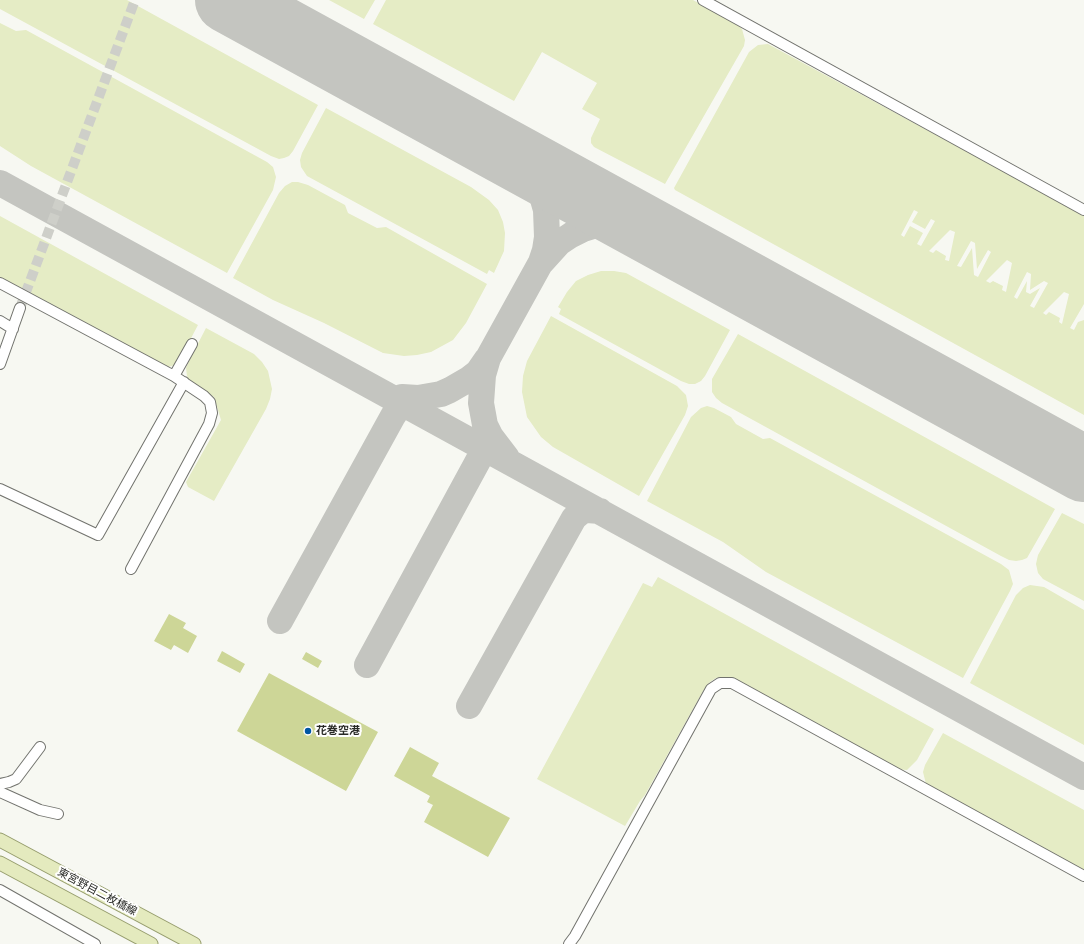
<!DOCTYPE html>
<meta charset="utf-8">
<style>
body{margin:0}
canvas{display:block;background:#f7f8f2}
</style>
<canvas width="1084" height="944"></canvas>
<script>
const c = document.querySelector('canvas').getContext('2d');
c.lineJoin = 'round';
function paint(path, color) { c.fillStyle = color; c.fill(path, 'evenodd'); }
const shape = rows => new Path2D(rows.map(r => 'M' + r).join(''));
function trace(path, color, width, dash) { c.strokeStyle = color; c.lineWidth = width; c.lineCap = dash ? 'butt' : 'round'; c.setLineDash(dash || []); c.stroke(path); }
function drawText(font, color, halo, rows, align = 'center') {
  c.font = font + ' Rubik,"Noto Sans JP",sans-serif'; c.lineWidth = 4; c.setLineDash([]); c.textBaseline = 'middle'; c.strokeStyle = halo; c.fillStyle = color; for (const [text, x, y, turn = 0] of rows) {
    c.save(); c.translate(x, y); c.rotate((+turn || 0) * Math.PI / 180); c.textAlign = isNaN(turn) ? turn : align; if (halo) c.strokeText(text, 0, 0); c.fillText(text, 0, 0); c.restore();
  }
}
const green = shape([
 [0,0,127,0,318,105,293,151,289,156,284,158,279,159,271,156,0,9],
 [329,0,375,0,364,19],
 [386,0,693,0,738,25,742,29,745,40,744,46,665,184,594,147,591,143,591,138,600,119,582,109,597,83,542,52,514,101,373,24],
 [0,23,16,31,26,30,267,162,273,167,276,177,273,190,227,273,31,166,0,146],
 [768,44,1084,215,1084,304,1070,328,1074,330,1078,322,1084,320,1084,415,675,190,674,188,749,52,758,45],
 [914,210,918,212,912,222,925,229,931,219,935,221,921,246,917,244,923,233,910,226,904,237,901,235],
 [950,230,955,232,949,261,945,260,946,256,936,250,933,253,929,251],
 [971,241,975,243,977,269,988,250,991,252,978,277,974,275,972,248,961,267,957,266],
 [1007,260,1012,263,1006,292,1002,290,1003,286,993,281,990,283,986,281],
 [1027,272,1031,274,1030,290,1044,281,1048,283,1034,308,1030,306,1040,288,1030,294,1026,292,1027,281,1017,299,1014,297],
 [1064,292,1069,294,1062,324,1059,322,1060,318,1049,312,1046,315,1043,313],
 [326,108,471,187,489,200,498,210,503,222,505,233,504,251,494,273,489,270,487,274,307,176,301,167,300,160,302,153],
 [292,182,298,182,308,185,345,205,348,213,377,228,386,227,487,284,466,323,453,340,431,352,417,355,404,356,383,353,324,323,273,300,233,278,279,193,285,186],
 [0,216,198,325,179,361,175,365,168,367,161,366,0,278],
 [601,271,614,271,626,273,730,330,705,376,701,381,695,384,689,384,681,381,559,314,561,309,558,307,567,292,576,281,588,275],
 [551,316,677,386,686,395,688,406,685,415,639,496,553,447,541,437,527,417,522,392,523,376,527,361],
 [206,328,254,354,262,362,268,371,272,389,270,399,266,409,214,501,188,487,186,482,221,420,214,397,190,382,187,376,186,368,189,361],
 [738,334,1055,509,1027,558,1022,560,1016,561,1009,560,1001,556,722,403,716,398,712,392,712,379],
 [707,406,714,408,731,417,736,424,763,439,770,438,1001,564,1009,570,1013,584,1010,591,963,678,766,572,723,542,647,501,691,417,701,408],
 [1062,513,1084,524,1084,601,1043,579,1038,573,1036,564,1038,555],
 [658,577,934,729,917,760,907,770,896,769,732,679,724,677,716,678,710,682,703,691,645,795,640,801,625,826,537,779,643,583,652,587],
 [1030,585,1044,587,1084,610,1084,745,970,683,1016,595,1023,588],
 [943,733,1084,810,1084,872,926,784,923,772,925,765]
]);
const taxiway = shape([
 [512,155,531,175,542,196,546,210,547,237,545,250,541,262],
 [0,183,1084,777],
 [402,397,418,398,441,394,450,390,469,379,478,372,487,359],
 [507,458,491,437,485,425,481,403,483,375,488,358,540,264,559,243,571,235,583,229,596,225,611,224,622,224,636,226,653,233],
 [280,621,393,416,397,410,408,402,418,398],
 [367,665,485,448,486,432],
 [469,706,574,518,581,512,587,510,600,511]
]);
const runway = shape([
 [228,0,1084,469]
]);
const building = shape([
 [169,614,186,623,183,628,197,636,188,653,174,645,171,650,154,641],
 [222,651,245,664,240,673,217,661],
 [306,652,322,661,318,668,302,659],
 [269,673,378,732,346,791,237,731],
 [410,747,439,763,432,776,510,818,488,857,424,822,433,805,427,802,430,796,394,776]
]);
const minorTunnel = shape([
 [20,308,135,0]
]);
const minor = shape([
 [703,0,1084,210],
 [0,283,174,376,204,396,210,402,212,413,209,424,131,569],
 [0,321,13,329],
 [0,364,20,308],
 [174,376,192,344],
 [0,489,98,535,184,382],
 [0,784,9,782,16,779,40,747],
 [0,792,40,810,58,814],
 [0,890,95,944],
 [569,944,575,936,711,689,720,683,732,683,1084,876]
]);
const major = shape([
 [0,840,194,944],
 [0,863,151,944]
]);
const markers = [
 [308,731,4,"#0056a4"]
];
const poiNames = [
 ["花巻空港",316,731]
];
const streetNames = [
 ["東宮野目二枚橋線",97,892,28]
];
paint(green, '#e5ecc5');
trace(taxiway, '#c4c5c0', 26);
trace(runway, '#c4c5c0', 66);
paint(building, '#cdd697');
trace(minorTunnel, '#cecfc9', 10, [10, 5]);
trace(minor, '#72736e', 12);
trace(major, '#969d6d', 15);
trace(minor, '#fff', 10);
trace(major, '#e4eabe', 13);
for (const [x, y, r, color] of markers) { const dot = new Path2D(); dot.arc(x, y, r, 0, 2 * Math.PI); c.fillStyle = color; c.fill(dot); trace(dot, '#fffffe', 1.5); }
drawText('bold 11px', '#282926', '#fffffe', poiNames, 'left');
drawText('11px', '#282926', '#fffffe', streetNames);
</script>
